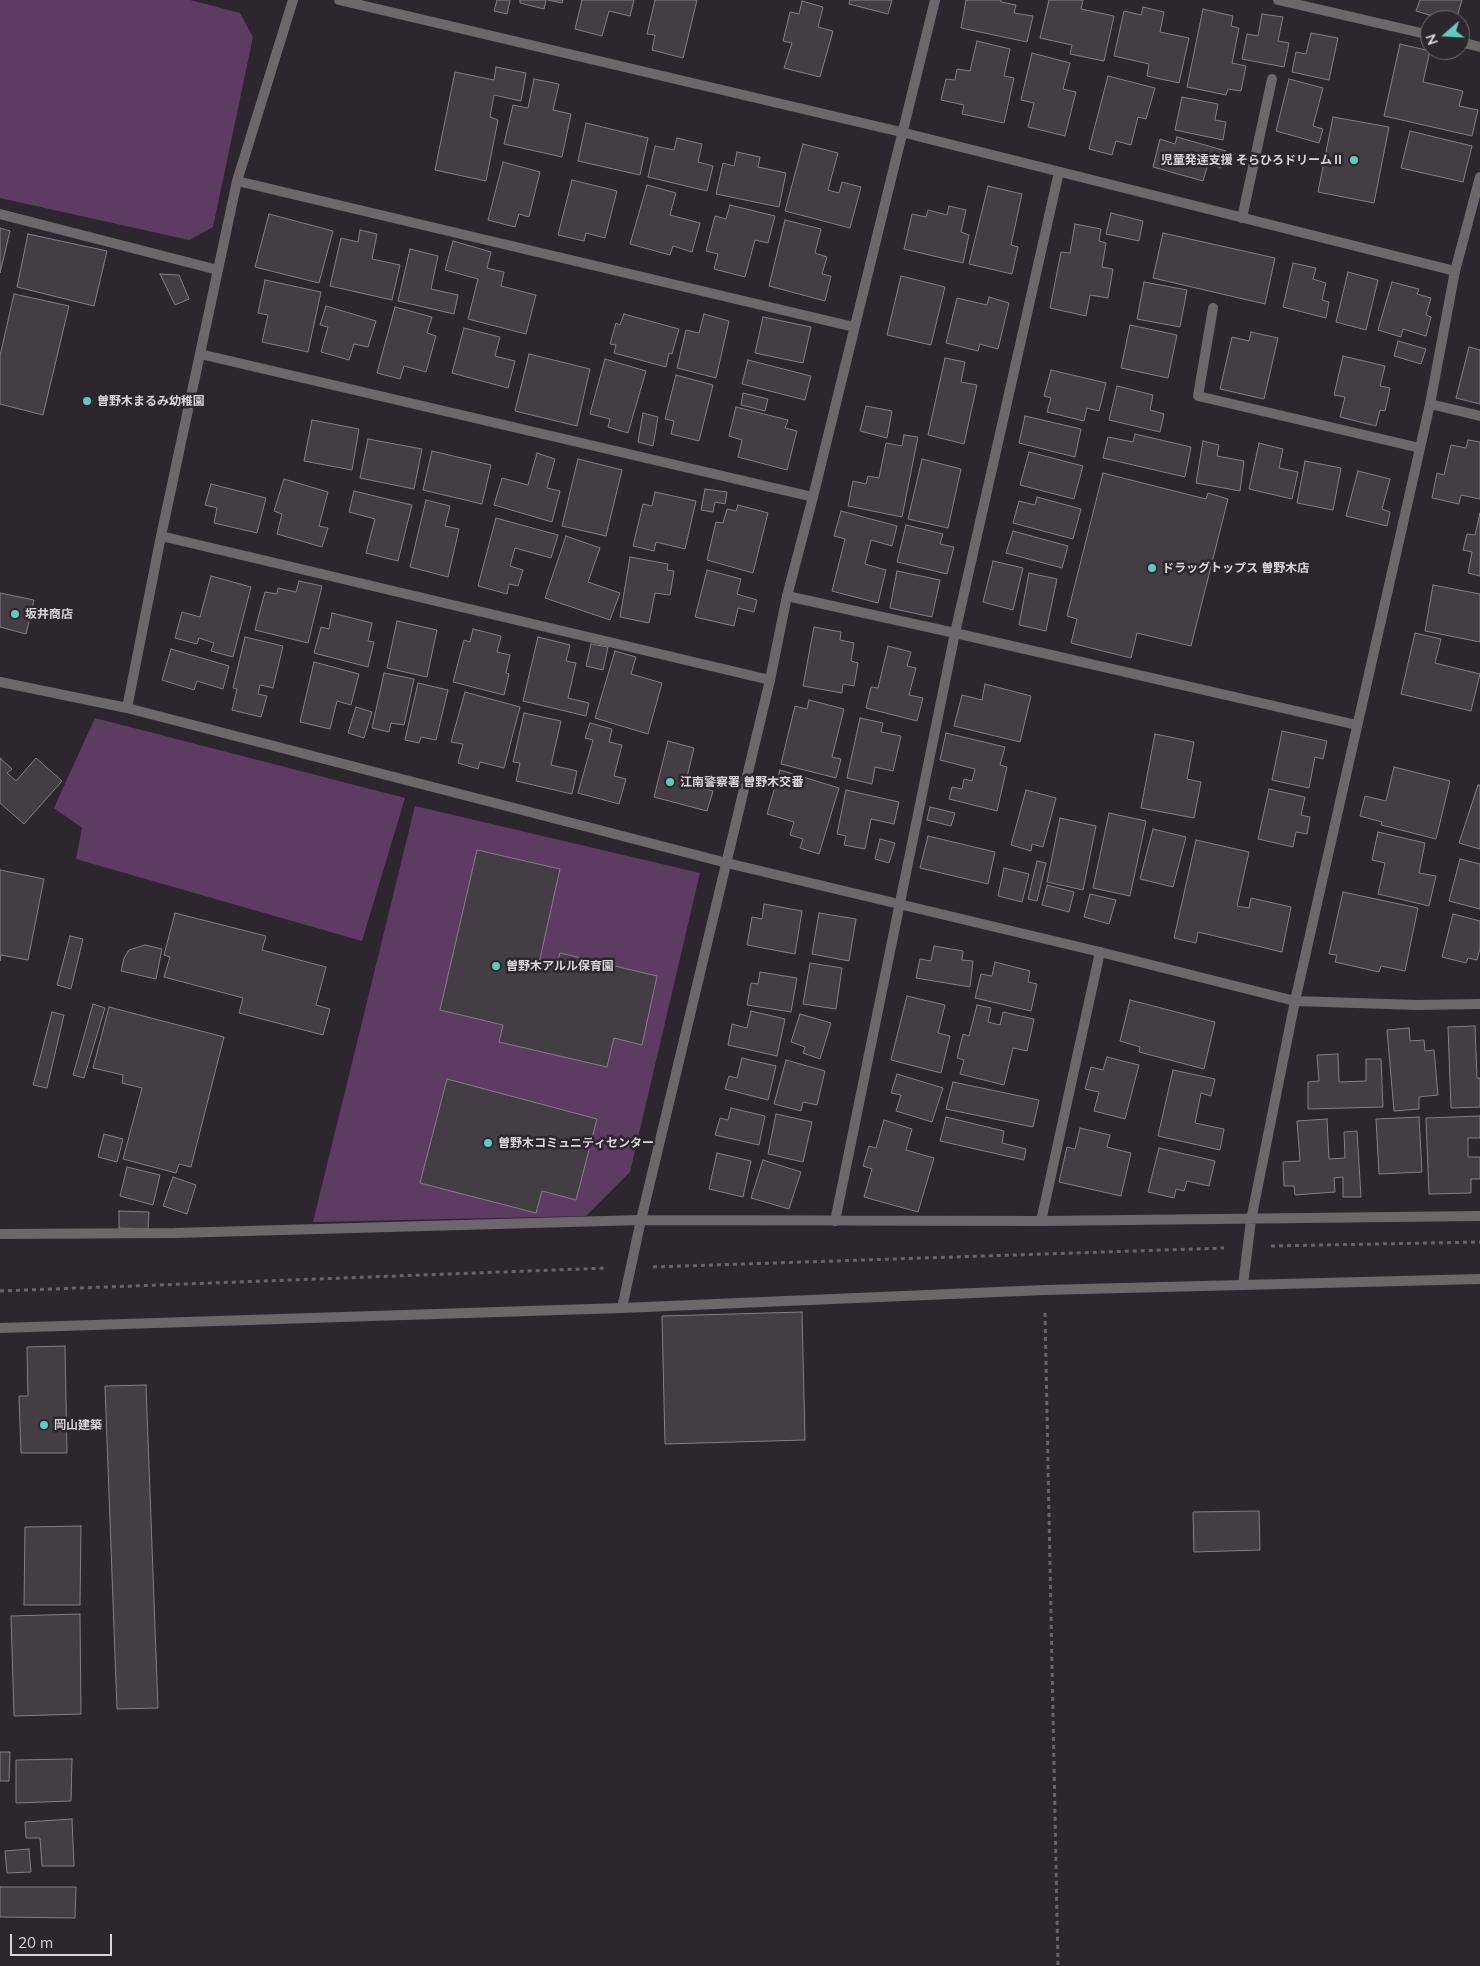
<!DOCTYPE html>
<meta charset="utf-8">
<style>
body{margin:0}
#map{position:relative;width:1480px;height:1966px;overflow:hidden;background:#2d262e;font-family:Mulish,sans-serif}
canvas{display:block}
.north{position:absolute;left:1420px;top:10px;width:50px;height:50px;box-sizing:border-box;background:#2d262e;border:1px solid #726c73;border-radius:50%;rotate:251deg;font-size:14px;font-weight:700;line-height:20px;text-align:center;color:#d9d5da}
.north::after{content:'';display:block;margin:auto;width:18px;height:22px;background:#5acebd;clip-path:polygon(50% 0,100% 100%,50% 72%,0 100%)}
.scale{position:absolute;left:10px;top:1934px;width:102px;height:22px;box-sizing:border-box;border:2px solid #d9d5da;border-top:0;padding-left:6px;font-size:15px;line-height:18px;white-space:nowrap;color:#d9d5da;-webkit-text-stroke:4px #2d262e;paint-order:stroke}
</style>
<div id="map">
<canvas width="1480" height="1966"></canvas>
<div class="north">N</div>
<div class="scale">20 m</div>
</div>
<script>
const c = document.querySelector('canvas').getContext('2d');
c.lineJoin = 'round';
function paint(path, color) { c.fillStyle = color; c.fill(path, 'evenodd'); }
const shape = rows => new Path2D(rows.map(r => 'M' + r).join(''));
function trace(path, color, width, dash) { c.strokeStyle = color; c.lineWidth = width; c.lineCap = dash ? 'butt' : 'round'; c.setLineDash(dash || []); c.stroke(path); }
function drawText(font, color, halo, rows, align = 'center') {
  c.font = font + ' Mulish,"Noto Sans JP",sans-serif'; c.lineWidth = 5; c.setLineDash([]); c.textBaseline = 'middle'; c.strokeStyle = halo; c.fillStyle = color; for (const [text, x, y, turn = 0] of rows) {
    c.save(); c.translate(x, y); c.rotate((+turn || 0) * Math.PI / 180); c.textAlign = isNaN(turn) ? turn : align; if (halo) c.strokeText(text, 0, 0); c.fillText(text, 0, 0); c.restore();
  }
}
const green = shape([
 [0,0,190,0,240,13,253,37,213,227,189,240,0,198],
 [95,718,405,798,362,941,76,859,82,828,54,808],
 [415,806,700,873,630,1172,586,1216,313,1222]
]);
const building = shape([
 [497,0,510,0,507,14,494,11,497,0],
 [520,0,546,0,544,9,520,3,520,0],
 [548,0,563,0,562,3,548,0],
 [582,0,634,0,630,16,609,11,602,36,575,29,582,0],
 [655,0,697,0,683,58,652,50,655,35,647,34,655,0],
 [850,0,892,0,888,14,849,4,850,0],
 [966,0,1001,0,1001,2,1016,5,1014,13,1033,16,1027,42,961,28,966,0],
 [1049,0,1083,0,1081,9,1114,16,1104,61,1070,54,1072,45,1040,38,1049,0],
 [1420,0,1462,0,1456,20,1446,20,1416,11,1420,0],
 [802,1,823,7,818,27,833,31,820,77,784,68,792,43,783,41,790,12,799,14,802,1],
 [1143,7,1164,12,1160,32,1189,38,1179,83,1147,76,1149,64,1114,56,1124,11,1141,15,1143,7],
 [1203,9,1233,16,1231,26,1239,28,1232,63,1246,66,1241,91,1228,89,1226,95,1187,87,1203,9],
 [1262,14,1283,17,1278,41,1289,43,1284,67,1242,59,1247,34,1258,36,1262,14],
 [1311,33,1338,38,1329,80,1292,72,1296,52,1306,54,1311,33],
 [977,41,1010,49,1004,76,1014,78,1004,123,962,114,964,105,941,100,946,79,955,80,957,69,970,71,977,41],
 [1400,44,1430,51,1423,82,1463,91,1459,106,1478,110,1472,136,1384,116,1400,44],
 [1032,53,1070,63,1063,89,1076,92,1065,136,1028,127,1034,103,1021,100,1032,53],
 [496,67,526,73,521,101,494,95,490,117,498,120,486,181,435,170,455,72,494,80,496,67],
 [1108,76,1155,88,1146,119,1138,117,1131,145,1116,141,1112,155,1089,149,1108,76],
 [534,79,559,84,553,110,571,114,562,157,504,144,513,105,528,108,534,79],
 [1289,79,1323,88,1313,126,1323,129,1319,143,1276,131,1289,79],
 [1182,97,1218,104,1215,120,1226,122,1223,140,1175,130,1182,97],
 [1333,117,1389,127,1374,203,1318,192,1333,117],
 [586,123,648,138,640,175,578,161,586,123],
 [1410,131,1472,146,1463,182,1401,168,1410,131],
 [1177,137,1226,151,1221,168,1208,164,1203,181,1153,167,1160,139,1175,144,1177,137],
 [677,138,702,144,698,162,713,166,707,191,648,177,655,146,674,150,677,138],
 [803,144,838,153,828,190,839,193,842,182,861,187,850,228,785,211,803,144],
 [737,152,760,157,758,167,786,173,779,207,716,194,723,163,734,166,737,152],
 [503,162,540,172,529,217,519,214,515,227,488,220,503,162],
 [572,180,617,191,605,238,586,233,584,241,558,235,572,180],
 [647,185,676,193,670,215,700,223,692,252,673,246,670,255,630,244,647,185],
 [988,186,1022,194,1011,245,1018,247,1012,274,969,264,988,186],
 [730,205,775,216,768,243,755,240,745,277,714,269,718,254,706,251,715,216,726,219,730,205],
 [949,206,966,210,961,232,969,235,963,263,904,249,912,214,926,217,928,210,947,215,949,206],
 [1111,213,1143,221,1139,241,1106,234,1111,213],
 [269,214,333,231,319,283,255,267,269,214],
 [785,220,821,229,815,253,827,257,822,274,831,276,825,301,769,286,785,220],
 [1075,224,1101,229,1099,241,1106,243,1102,267,1113,269,1108,298,1090,295,1086,316,1050,308,1061,252,1070,253,1075,224],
 [0,228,10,231,0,273,0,228],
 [360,230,377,234,372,259,400,265,392,300,330,286,341,238,358,242,360,230],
 [1163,233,1275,258,1265,304,1153,278,1163,233],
 [28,234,107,251,94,306,17,287,28,234],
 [453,241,491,252,487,268,504,272,501,286,536,295,526,334,468,319,478,279,445,270,453,241],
 [410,249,438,256,431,289,458,295,454,314,398,301,410,249],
 [1293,263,1316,268,1313,279,1326,283,1322,300,1329,302,1326,318,1283,307,1293,263],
 [1348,272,1378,280,1366,330,1336,322,1348,272],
 [160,274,179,275,189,299,175,305,160,274],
 [901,276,945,287,931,345,887,335,901,276],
 [265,280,321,292,308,352,262,342,268,315,258,313,265,280],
 [1144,282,1187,290,1180,327,1137,319,1144,282],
 [1392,282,1419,289,1417,294,1431,298,1426,315,1431,317,1426,336,1403,329,1401,337,1378,330,1392,282],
 [14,294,69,306,43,415,0,404,0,356,14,294],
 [989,297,1009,303,998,349,980,344,978,351,946,343,957,298,987,305,989,297],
 [326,306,376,321,368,347,354,344,349,360,321,352,328,327,320,325,326,306],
 [395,307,432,317,427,333,436,336,426,372,404,366,400,379,377,373,395,307],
 [624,314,679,329,672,354,669,353,666,367,614,353,616,345,610,344,616,323,620,325,624,314],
 [704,314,729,321,716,378,677,368,686,330,699,333,704,314],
 [763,317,811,327,803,363,755,353,763,317],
 [1130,325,1177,335,1168,378,1121,368,1130,325],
 [464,328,500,337,495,356,515,361,508,388,452,373,464,328],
 [1251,332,1278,338,1264,399,1220,389,1232,337,1249,341,1251,332],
 [1398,341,1426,349,1421,364,1394,356,1398,341],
 [1469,347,1480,350,1480,404,1456,398,1469,347],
 [529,354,590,369,577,426,515,411,529,354],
 [1343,356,1385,366,1380,386,1390,388,1385,411,1380,410,1376,426,1340,417,1345,397,1334,395,1343,356],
 [945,358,965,362,961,382,977,385,964,444,928,435,945,358],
 [605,359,646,371,628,433,608,427,610,419,590,414,605,359],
 [748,360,811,376,805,400,742,384,748,360],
 [1051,370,1106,383,1099,411,1087,408,1084,421,1047,412,1051,398,1044,396,1051,370],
 [676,375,713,385,699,441,671,434,674,421,665,419,676,375],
 [1117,386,1153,395,1150,410,1164,414,1160,432,1109,420,1117,386],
 [743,393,768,399,765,411,741,405,743,393],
 [866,406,892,411,887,438,860,431,866,406],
 [736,407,788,420,785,428,797,431,787,470,738,457,742,440,729,436,736,407],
 [643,413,658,417,653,446,638,442,643,413],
 [1025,416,1081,429,1075,457,1019,443,1025,416],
 [312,420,359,429,352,470,304,461,312,420],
 [1135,434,1191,447,1185,477,1103,458,1108,437,1133,442,1135,434],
 [904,435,918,437,902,517,848,506,853,481,866,484,868,476,879,478,886,443,902,446,904,435],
 [368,439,422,449,414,489,360,478,368,439],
 [1468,440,1480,442,1480,499,1461,495,1459,504,1432,498,1437,473,1444,475,1451,445,1466,448,1468,440],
 [1203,441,1219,445,1217,456,1244,461,1240,491,1196,483,1203,441],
 [1259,443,1283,449,1279,468,1298,472,1292,499,1249,489,1259,443],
 [432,451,491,465,482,504,423,490,432,451],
 [1029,452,1083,466,1074,499,1020,485,1029,452],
 [537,453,555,459,547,488,560,491,552,522,494,505,502,478,528,485,537,453],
 [578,459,622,470,606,536,562,526,578,459],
 [922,459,961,469,948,528,908,519,922,459],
 [1305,461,1341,468,1333,510,1297,503,1305,461],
 [1358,471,1390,479,1382,509,1390,512,1387,526,1346,516,1358,471],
 [1103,473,1206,499,1208,493,1228,499,1191,646,1137,633,1131,658,1071,643,1077,619,1067,616,1103,473],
 [284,479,328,492,319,526,328,528,322,547,277,534,282,514,274,511,284,479],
 [211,484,266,498,257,533,214,523,217,508,205,505,211,484],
 [705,489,727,492,725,504,715,502,713,512,701,510,705,489],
 [354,491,412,505,398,561,366,553,375,519,349,512,354,491],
 [655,492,696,501,685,549,656,542,654,551,633,546,643,504,652,506,655,492],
 [1037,497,1081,509,1073,539,1013,523,1019,501,1035,505,1037,497],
 [426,500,450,506,445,526,459,529,448,577,410,567,426,500],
 [738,505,768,513,753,573,707,560,716,522,723,523,727,509,736,511,738,505],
 [841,511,897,526,892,546,871,540,865,564,886,570,878,603,832,591,845,539,834,536,841,511],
 [1480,513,1480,576,1468,573,1472,552,1463,550,1467,534,1475,535,1480,513],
 [496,518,558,535,551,558,515,548,510,566,523,570,518,586,509,584,507,594,478,586,496,518],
 [906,525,943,534,940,544,954,547,947,574,897,562,906,525],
 [1013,531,1068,546,1062,568,1006,553,1013,531],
 [566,536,600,548,588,582,620,593,610,620,545,598,566,536],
 [630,557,668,564,667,570,674,571,670,595,655,593,649,623,620,617,630,557],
 [993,561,1023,568,1013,610,983,602,993,561],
 [707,570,741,579,737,594,757,600,754,612,738,608,734,626,695,617,707,570],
 [897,571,940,580,932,617,890,608,897,571],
 [1029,573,1057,579,1046,631,1019,625,1029,573],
 [211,576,251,587,233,657,211,651,214,643,199,638,197,644,175,638,182,612,200,617,211,576],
 [299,581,322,586,308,643,255,630,265,592,277,594,278,588,296,592,299,581],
 [1433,585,1480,594,1480,642,1425,631,1433,585],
 [0,593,34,600,26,634,0,627,0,593],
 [332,613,372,623,368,641,374,642,368,667,314,653,321,627,329,629,332,613],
 [397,621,437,630,427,677,387,668,397,621],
 [814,627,841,632,840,640,854,643,851,661,858,663,854,686,843,684,842,693,803,686,814,627],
 [473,629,501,636,497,652,510,655,506,673,509,674,504,695,453,682,464,640,470,642,473,629],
 [1415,633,1441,639,1435,663,1480,674,1471,711,1401,694,1415,633],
 [245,637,283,646,273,688,260,685,258,694,267,696,261,717,232,710,237,689,233,688,245,637],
 [538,637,570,645,566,661,576,663,568,698,589,703,586,716,523,701,538,637],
 [591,644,608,647,603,670,586,666,591,644],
 [888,646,911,652,907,666,916,668,909,695,923,698,917,721,866,708,871,687,878,688,888,646],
 [171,649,229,666,223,689,197,681,194,690,162,680,171,649],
 [615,651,636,657,631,674,662,683,648,734,595,718,615,651],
 [314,662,359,674,351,705,337,701,330,729,300,722,314,662],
 [384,673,414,679,404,725,391,723,389,732,372,728,384,673],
 [418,683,448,690,436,740,421,737,419,743,405,740,418,683],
 [985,684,1031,696,1020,742,954,726,962,695,982,700,985,684],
 [465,692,520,707,504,768,480,762,478,769,458,763,463,744,451,742,465,692],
 [809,700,844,709,832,757,841,759,836,778,781,764,795,706,807,709,809,700],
 [356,707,372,712,364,738,348,733,356,707],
 [524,713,561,721,551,765,577,771,572,794,516,781,520,763,513,762,524,713],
 [860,718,883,723,881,732,901,736,893,771,875,767,872,784,847,778,860,718],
 [590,723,612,729,609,742,622,745,614,776,626,779,619,804,578,793,593,740,585,738,590,723],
 [1282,731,1327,741,1323,759,1315,757,1309,788,1272,780,1282,731],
 [946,733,1005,747,1000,765,1007,767,997,811,949,799,952,787,962,789,964,779,972,781,975,769,940,760,946,733],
 [1155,734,1194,742,1187,779,1201,782,1194,818,1141,808,1155,734],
 [668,741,694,748,687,777,696,779,694,786,713,791,707,811,654,797,668,741],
 [0,758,12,769,7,773,16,781,36,758,62,781,24,824,0,803,0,758],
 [1394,767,1450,781,1436,839,1381,825,1382,822,1360,816,1365,796,1386,801,1394,767],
 [780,770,839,788,819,854,800,848,803,839,790,835,794,822,767,814,780,770],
 [1478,785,1480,785,1480,849,1459,843,1478,785],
 [1269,789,1305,797,1301,815,1310,817,1307,834,1296,832,1293,847,1258,839,1269,789],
 [846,790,899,802,894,824,871,819,865,849,844,845,846,836,837,834,846,790],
 [1026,790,1056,798,1043,847,1032,844,1031,851,1011,845,1026,790],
 [930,807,955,813,951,826,927,820,930,807],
 [1109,813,1146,821,1130,896,1093,888,1109,813],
 [1060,818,1096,826,1083,890,1047,882,1060,818],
 [1153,829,1186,837,1173,887,1140,879,1153,829],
 [1378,832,1425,843,1419,873,1436,876,1429,906,1378,894,1385,863,1372,860,1378,832],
 [928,836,995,852,988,884,920,868,928,836],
 [880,839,895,843,889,863,875,859,880,839],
 [1196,840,1249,852,1237,906,1249,908,1251,898,1291,907,1282,952,1198,932,1196,943,1174,938,1196,840],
 [477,850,560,869,539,963,556,967,560,953,657,976,642,1045,614,1038,607,1067,499,1042,503,1025,440,1010,477,850],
 [1460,859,1480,864,1480,909,1449,901,1460,859],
 [1037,861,1046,863,1037,901,1028,899,1037,861],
 [1004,868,1029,874,1022,902,998,896,1004,868],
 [0,870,44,879,28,960,1,955,0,961,0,870],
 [1047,885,1074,892,1069,912,1042,905,1047,885],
 [1343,892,1418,908,1405,971,1381,966,1379,972,1335,962,1337,955,1329,954,1343,892],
 [1090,894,1116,900,1109,924,1084,917,1090,894],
 [764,904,802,911,795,954,747,945,752,917,762,919,764,904],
 [175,913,266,936,262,950,326,967,316,1005,330,1009,323,1035,239,1013,243,998,164,977,170,957,164,955,175,913],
 [819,913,856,919,849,961,812,954,819,913],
 [1453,914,1480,921,1480,948,1477,960,1468,958,1466,963,1442,957,1453,914],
 [70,936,83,939,71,989,57,985,70,936],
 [145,945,162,949,156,979,121,971,124,958,129,950,145,945],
 [934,946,963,951,962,960,973,961,970,987,916,978,920,959,931,961,934,946],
 [995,962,1030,971,1028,982,1037,984,1031,1011,975,998,981,974,992,976,995,962],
 [810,963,842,968,836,1009,803,1004,810,963],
 [760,972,797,978,791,1012,747,1005,751,983,758,984,760,972],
 [907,996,945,1005,938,1033,950,1036,941,1073,891,1060,907,996],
 [1130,1000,1215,1022,1204,1069,1139,1052,1140,1047,1120,1041,1130,1000],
 [93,1004,105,1008,84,1078,73,1075,93,1004],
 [977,1005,991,1008,988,1022,1000,1025,1003,1012,1034,1019,1027,1051,1013,1048,1004,1085,960,1074,964,1060,957,1058,963,1034,969,1036,977,1005],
 [109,1007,224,1037,191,1167,179,1164,176,1173,123,1159,142,1088,122,1083,123,1075,93,1068,109,1007],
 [751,1011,785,1019,777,1056,728,1045,732,1024,747,1028,751,1011],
 [52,1012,64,1015,47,1088,33,1085,52,1012],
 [800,1014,831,1023,820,1059,803,1053,805,1047,791,1042,800,1014],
 [1475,1026,1477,1078,1480,1078,1480,1107,1451,1108,1448,1027,1475,1026],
 [1409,1028,1410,1041,1424,1040,1425,1051,1434,1050,1438,1095,1419,1097,1419,1109,1394,1111,1387,1030,1409,1028],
 [1338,1054,1339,1082,1366,1081,1366,1059,1381,1059,1383,1107,1308,1109,1308,1082,1319,1081,1317,1055,1338,1054],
 [1107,1057,1139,1065,1125,1119,1094,1111,1099,1092,1085,1089,1091,1067,1103,1070,1107,1057],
 [742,1058,776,1066,768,1100,725,1089,729,1076,737,1078,742,1058],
 [786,1060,825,1071,817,1105,803,1102,801,1111,774,1104,786,1060],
 [1173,1070,1215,1079,1211,1096,1201,1093,1195,1123,1224,1129,1220,1150,1158,1136,1173,1070],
 [897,1074,943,1088,932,1122,896,1111,901,1095,891,1093,897,1074],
 [447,1079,597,1119,576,1200,542,1191,536,1213,420,1183,447,1079],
 [953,1082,1039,1100,1033,1127,946,1109,953,1082],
 [731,1108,765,1116,759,1145,715,1135,720,1118,728,1120,731,1108],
 [776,1114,812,1122,803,1162,768,1154,776,1114],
 [1480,1116,1480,1138,1468,1138,1468,1157,1480,1157,1480,1179,1471,1179,1471,1193,1429,1194,1426,1118,1480,1116],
 [946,1117,1004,1131,1002,1143,1026,1149,1024,1160,940,1141,946,1117],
 [1419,1117,1422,1172,1379,1174,1376,1119,1419,1117],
 [1327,1119,1329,1159,1345,1158,1344,1132,1357,1131,1361,1197,1343,1197,1343,1177,1334,1178,1335,1192,1295,1195,1294,1186,1284,1186,1283,1162,1300,1161,1297,1121,1327,1119],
 [884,1120,912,1129,906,1150,934,1158,918,1212,864,1197,872,1169,863,1166,869,1146,876,1148,884,1120],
 [1080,1128,1110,1135,1107,1147,1131,1153,1121,1196,1059,1182,1067,1147,1075,1149,1080,1128],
 [104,1134,123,1139,117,1162,98,1157,104,1134],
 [1159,1148,1215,1161,1209,1186,1187,1181,1184,1191,1176,1189,1174,1198,1148,1192,1159,1148],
 [717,1153,751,1161,743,1197,709,1189,717,1153],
 [763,1160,801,1172,789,1209,751,1198,763,1160],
 [127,1167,160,1175,153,1205,120,1196,127,1167],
 [173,1177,196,1185,187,1214,163,1206,173,1177],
 [119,1211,149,1212,148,1229,119,1228,119,1211],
 [802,1312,805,1440,665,1444,662,1316,802,1312],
 [65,1346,67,1453,21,1453,19,1396,28,1396,27,1347,65,1346],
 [146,1385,158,1708,117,1709,105,1386,146,1385],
 [1259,1511,1260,1550,1194,1552,1193,1512,1259,1511],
 [81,1526,80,1605,24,1605,25,1527,81,1526],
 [80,1614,81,1714,14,1716,11,1616,80,1614],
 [0,1752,10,1752,9,1781,0,1781,0,1752],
 [72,1759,71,1801,16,1803,16,1760,72,1759],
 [72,1819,74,1866,42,1866,40,1838,26,1838,25,1822,72,1819],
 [29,1849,31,1872,7,1873,5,1851,29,1849],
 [0,1887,76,1887,75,1918,0,1917,0,1887]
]);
const path = shape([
 [1271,1246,1480,1242],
 [653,1267,1224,1248],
 [0,1291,607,1268],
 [1045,1313,1058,1966]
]);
const minor = shape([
 [1278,0,1430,35],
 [1460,42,1480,47],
 [237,181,854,327],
 [0,214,218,270],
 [1242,218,1272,79],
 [1213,308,1198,396,1420,448],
 [200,354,813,497],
 [1430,404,1480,416],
 [161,536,770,680],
 [787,596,955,633,1357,725],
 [0,682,127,708,727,863,1100,952,1295,1001,1417,1005,1480,1004],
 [127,708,161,536,237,181,293,0],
 [835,1221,955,633,1059,172],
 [1041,1221,1100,952],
 [0,1234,175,1233,641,1220,1041,1221,1480,1216],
 [1243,1285,1251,1220,1295,1001,1430,404,1455,271,1480,177],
 [622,1308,641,1220]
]);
const tertiary = shape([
 [339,0,901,132,1455,271],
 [641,1220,770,680,787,596,813,497,935,0],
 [0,1328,622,1308,1044,1290,1480,1279]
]);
const markers = [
 [1354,160,5,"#5acebd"],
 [87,401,5,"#5acebd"],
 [1152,568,5,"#5acebd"],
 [15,614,5,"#5acebd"],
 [670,782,5,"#5acebd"],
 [496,966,5,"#5acebd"],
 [488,1143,5,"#5acebd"],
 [44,1425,5,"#5acebd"]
];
const poiNames = [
 ["児童発達支援 そらひろドリームⅡ",1344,160,"right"],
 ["曽野木まるみ幼稚園",97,401],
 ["ドラッグトップス 曽野木店",1162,568],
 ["坂井商店",25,614],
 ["江南警察署 曽野木交番",680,782],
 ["曽野木アルル保育園",506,966],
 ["曽野木コミュニティセンター",498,1143],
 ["岡山建築",54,1425]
];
paint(green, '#5d3c62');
paint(building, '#443d45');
trace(building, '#867e87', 1);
trace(path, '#69636a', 3, [4, 4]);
trace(minor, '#6b676b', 10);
trace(tertiary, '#6b676b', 10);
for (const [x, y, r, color] of markers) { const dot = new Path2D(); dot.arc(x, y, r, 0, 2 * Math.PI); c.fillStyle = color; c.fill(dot); trace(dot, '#2d262e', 2); }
drawText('bold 12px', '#d9d5da', '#2d262e', poiNames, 'left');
</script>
